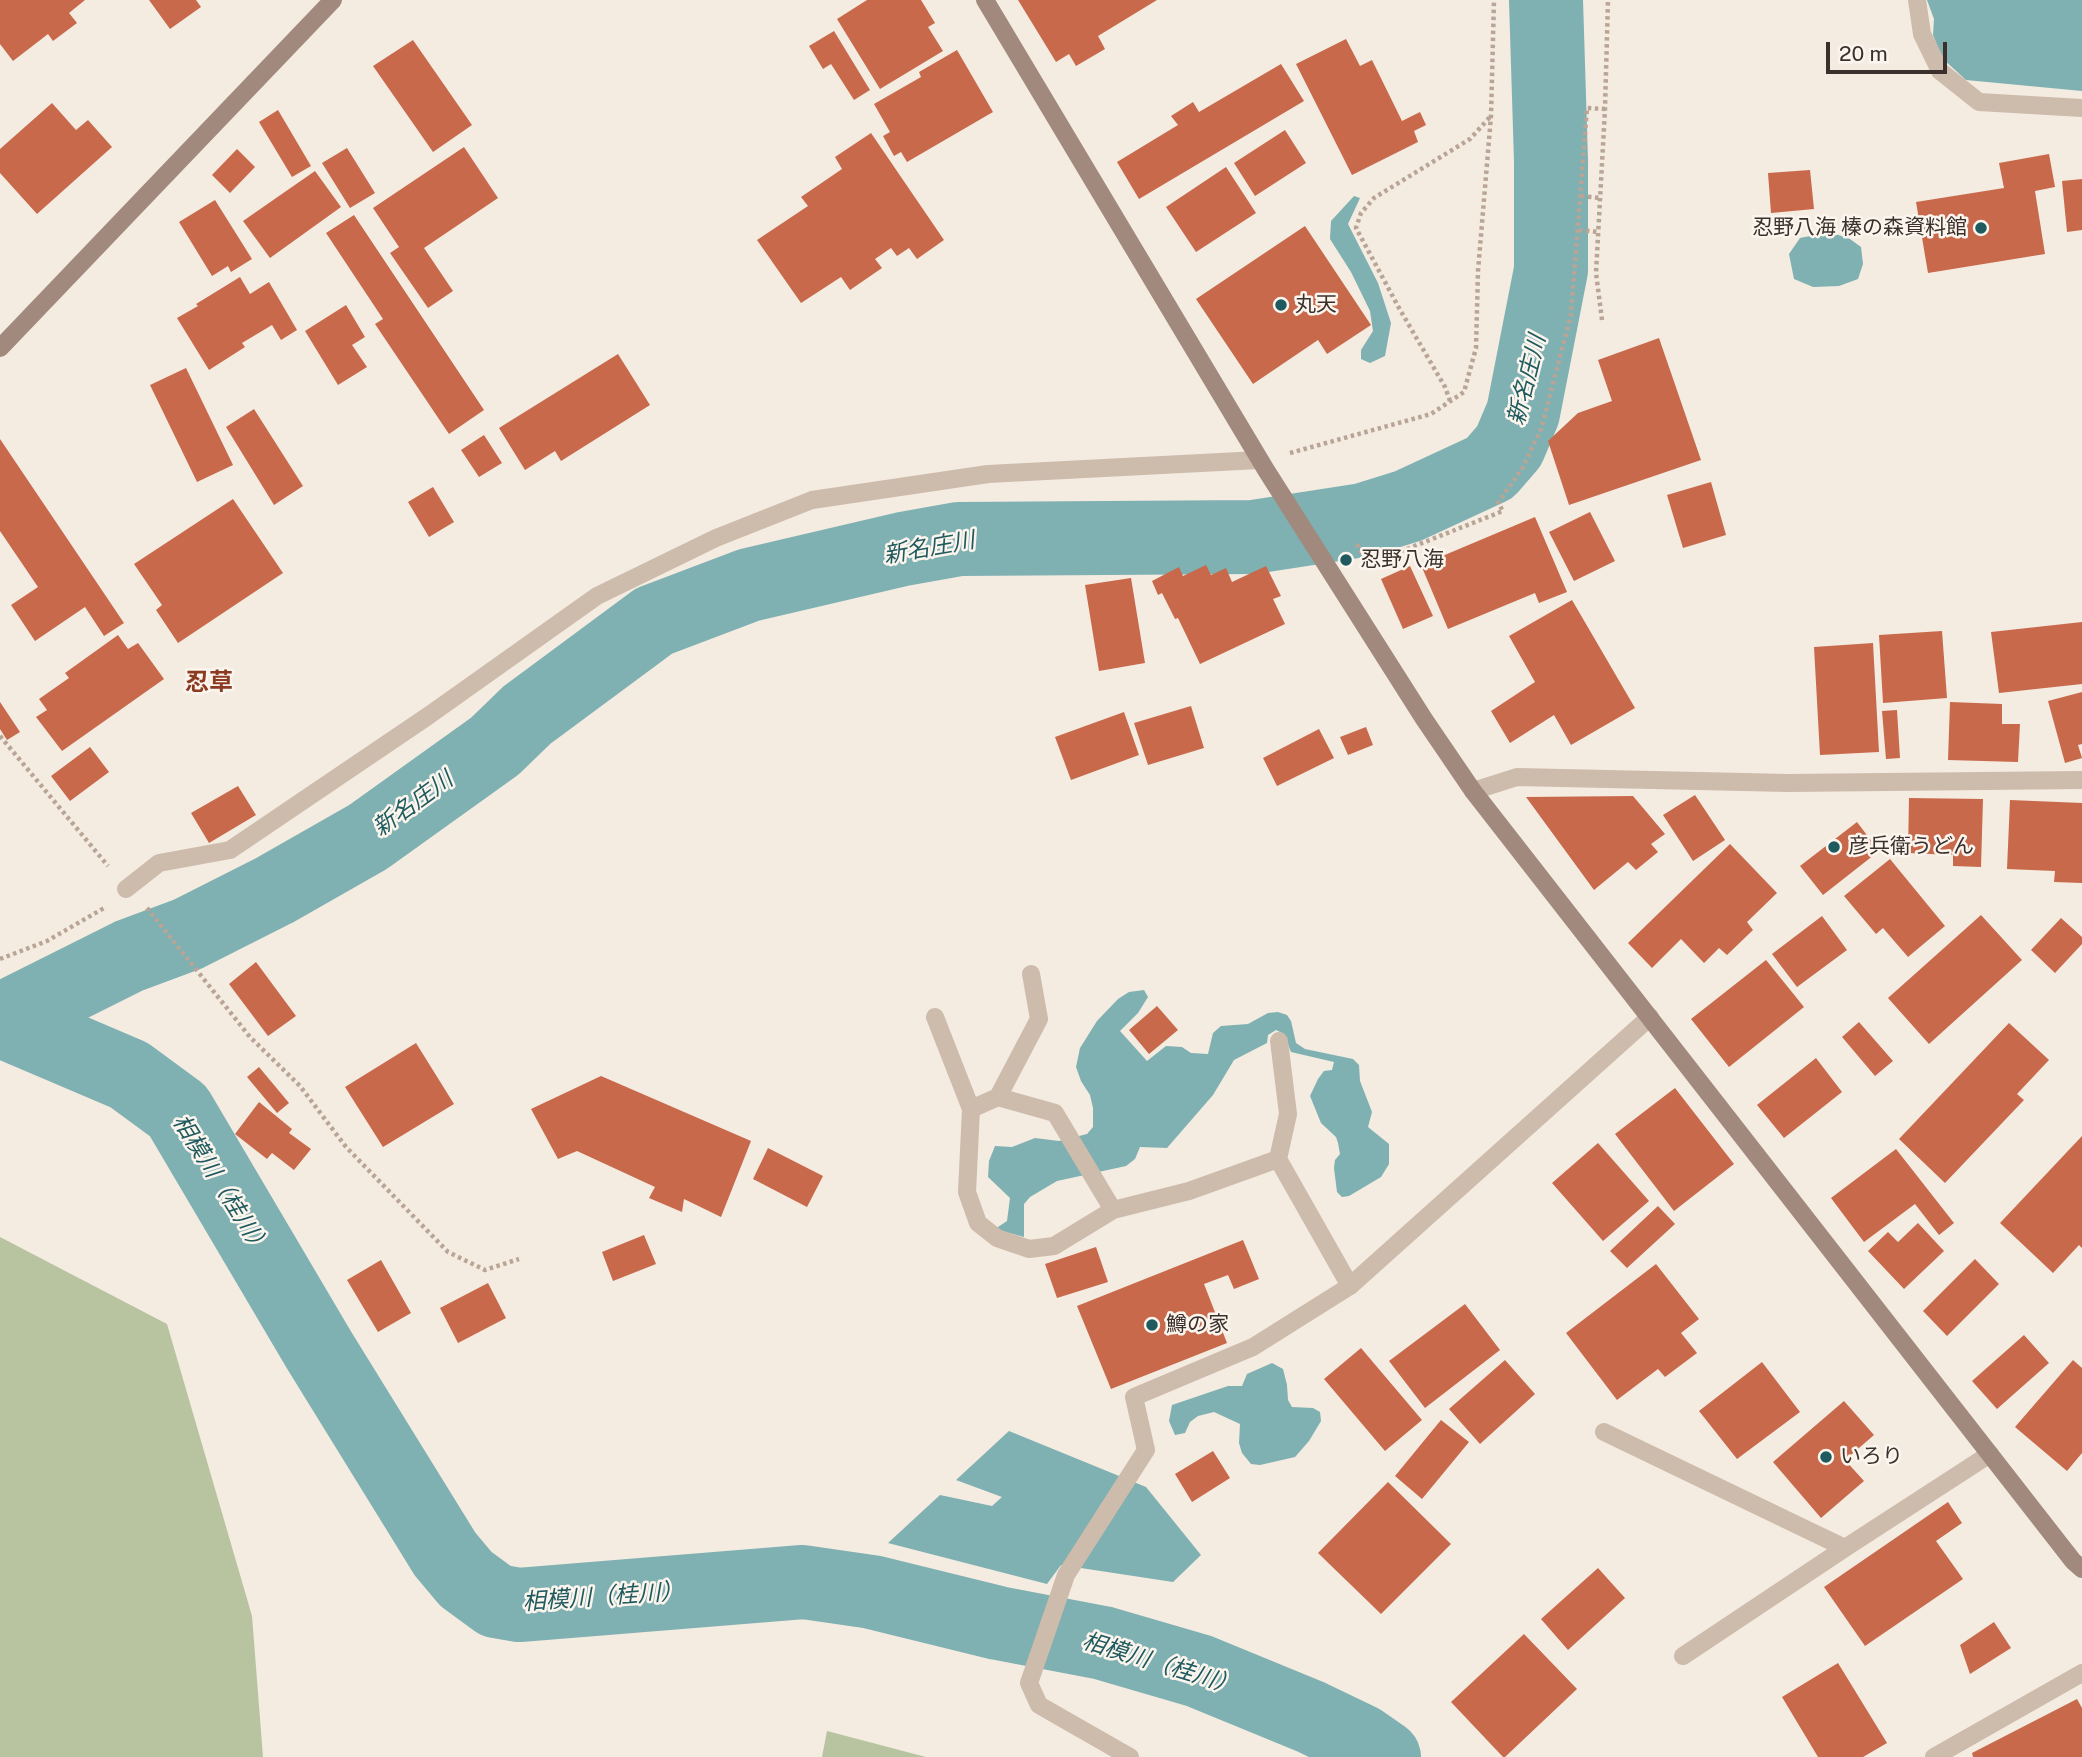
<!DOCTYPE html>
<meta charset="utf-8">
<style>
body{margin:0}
#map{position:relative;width:2082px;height:1757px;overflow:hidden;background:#f4ebe1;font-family:"Public Sans",sans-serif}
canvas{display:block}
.scale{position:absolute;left:1826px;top:42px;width:121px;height:32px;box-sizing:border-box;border:4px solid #3b302b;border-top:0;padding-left:9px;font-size:21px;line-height:24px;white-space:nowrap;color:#3b302b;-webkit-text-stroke:5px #fbf5ee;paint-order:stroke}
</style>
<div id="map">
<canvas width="2082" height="1757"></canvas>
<div class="scale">20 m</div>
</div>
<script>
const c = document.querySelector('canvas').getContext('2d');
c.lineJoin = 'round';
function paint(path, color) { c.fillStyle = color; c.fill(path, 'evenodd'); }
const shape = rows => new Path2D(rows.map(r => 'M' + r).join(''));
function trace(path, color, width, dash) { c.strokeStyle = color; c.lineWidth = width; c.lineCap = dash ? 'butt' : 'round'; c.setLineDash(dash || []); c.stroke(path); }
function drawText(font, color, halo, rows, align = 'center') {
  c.font = font + ' "Public Sans","Noto Sans JP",sans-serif'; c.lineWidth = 5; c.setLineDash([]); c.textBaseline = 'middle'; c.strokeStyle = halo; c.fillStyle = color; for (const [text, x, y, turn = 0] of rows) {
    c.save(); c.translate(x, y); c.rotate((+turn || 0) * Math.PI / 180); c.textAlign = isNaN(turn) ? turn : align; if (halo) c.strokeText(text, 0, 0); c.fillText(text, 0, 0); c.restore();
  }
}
const green = shape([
 [0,1237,167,1324,252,1616,263,1757,0,1757],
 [827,1731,926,1757,822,1757]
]);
const water = shape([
 [1927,0,2082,0,2082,91,1966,80,1942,58,1933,35,1934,19],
 [1354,196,1360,198,1348,224,1378,283,1391,323,1385,356,1370,363,1361,359,1361,350,1373,331,1370,311,1351,272,1330,239,1331,221],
 [1830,232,1850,239,1861,247,1863,264,1858,279,1839,286,1813,287,1794,279,1789,254,1800,238],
 [1144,990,1148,997,1138,1013,1120,1031,1147,1061,1166,1046,1182,1047,1191,1053,1208,1054,1213,1033,1221,1026,1248,1024,1268,1013,1278,1012,1287,1015,1291,1021,1296,1043,1305,1049,1353,1059,1359,1065,1360,1081,1372,1112,1368,1127,1389,1144,1389,1164,1381,1177,1349,1196,1342,1197,1337,1192,1334,1168,1335,1160,1340,1154,1338,1143,1336,1137,1321,1123,1310,1096,1318,1079,1324,1071,1332,1070,1334,1062,1291,1052,1284,1034,1276,1030,1268,1035,1267,1043,1234,1060,1213,1095,1167,1148,1140,1147,1135,1159,1126,1166,1057,1181,1030,1197,1024,1204,1024,1237,995,1229,1007,1221,1010,1198,988,1177,989,1161,995,1146,1012,1147,1035,1138,1059,1141,1087,1134,1093,1127,1093,1108,1090,1095,1081,1081,1076,1067,1080,1048,1097,1021,1118,999,1129,992],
 [1272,1363,1283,1369,1287,1385,1288,1400,1292,1407,1313,1408,1320,1412,1321,1421,1309,1441,1295,1457,1260,1465,1251,1464,1242,1453,1239,1443,1240,1424,1214,1412,1198,1416,1190,1422,1185,1433,1175,1435,1169,1421,1172,1405,1228,1386,1242,1386,1247,1374],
 [1009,1431,1146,1487,1201,1555,1173,1582,1061,1565,1047,1584,888,1543,940,1495,992,1506,1002,1497,956,1480]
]);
const river = shape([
 [0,1020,129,1075,178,1111,319,1350,445,1554,466,1579,496,1601,519,1605,803,1582,872,1592,998,1623,1103,1643,1199,1671,1311,1717,1361,1741,1384,1757],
 [1,1020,129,956,188,934,275,890,368,837,495,746,527,715,654,621,749,585,903,549,959,539,1253,537,1363,520,1408,506,1490,468,1509,446,1523,413,1551,270,1551,161,1546,0]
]);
const building = shape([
 [0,0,85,0,69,13,77,23,53,41,48,34,13,61,0,44],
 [149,0,196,0,201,7,170,29],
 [867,0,921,0,935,23,928,27,943,51,880,89,837,19],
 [1018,0,1157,0,1098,36,1105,49,1076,66,1069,54,1056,62],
 [834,31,870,90,854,100,831,64,823,69,809,46],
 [1346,39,1360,66,1372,60,1402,121,1420,112,1426,125,1414,131,1418,142,1352,175,1296,64],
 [413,40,472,125,433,152,373,66],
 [957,50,993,112,907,162,901,152,894,156,883,136,890,132,874,104,921,77,919,72],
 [1281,64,1304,101,1139,199,1117,162,1178,125,1171,116,1193,102,1199,112],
 [52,103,76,130,88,120,112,147,37,214,0,173,0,149],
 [278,110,311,166,292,177,259,122],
 [1285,130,1306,163,1255,196,1234,163],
 [871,133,944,240,917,259,909,248,897,256,891,248,875,259,882,268,850,290,841,277,801,303,757,240,808,206,801,197,842,169,835,157],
 [464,147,498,198,424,248,453,291,428,308,390,253,399,247,373,208],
 [347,148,375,193,350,208,322,163],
 [237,149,255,167,230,193,212,175],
 [2049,154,2055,187,2035,191,2045,254,1928,273,1916,202,2004,188,1999,163],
 [1226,167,1256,213,1196,252,1166,207],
 [1810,170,1814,209,1771,213,1768,173],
 [315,171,341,207,270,258,243,221],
 [2082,179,2082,230,2067,232,2062,181],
 [215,200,252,259,231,272,228,266,212,276,179,222],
 [354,215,484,410,449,434,375,324,383,319,326,233],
 [1305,226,1371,325,1327,354,1318,340,1253,384,1196,299],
 [240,277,250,294,269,282,297,330,281,340,272,325,242,343,245,347,209,370,177,318,198,306,196,304],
 [346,305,365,337,352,345,367,367,338,385,305,331],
 [1659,338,1701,460,1569,505,1548,441,1578,413,1612,401,1598,360],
 [618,354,650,405,561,461,555,451,525,470,499,428],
 [186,368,233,465,197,482,150,385],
 [254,409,303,486,274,505,226,427],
 [484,435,502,463,479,477,461,450],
 [0,439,124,623,104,636,85,607,35,641,11,605,38,587,0,531],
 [1711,482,1726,535,1683,548,1667,495],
 [433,487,454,522,429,537,408,502],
 [233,499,283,573,178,643,156,610,162,605,134,564],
 [1590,512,1615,561,1574,581,1549,532],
 [1535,517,1567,592,1539,603,1535,593,1448,629,1421,565],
 [1206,565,1211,575,1226,568,1232,582,1266,566,1281,596,1273,599,1285,624,1200,664,1178,618,1175,619,1162,593,1158,595,1152,581,1179,567,1183,576],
 [1410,566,1433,616,1403,629,1381,579],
 [1131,578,1145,663,1099,671,1085,585],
 [1572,600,1635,708,1571,745,1554,715,1510,743,1491,711,1535,682,1509,636],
 [2082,622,2082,684,1999,693,1991,632],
 [1942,631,1947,698,1883,703,1879,635],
 [118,635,128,649,138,643,164,679,62,751,36,717,47,710,39,699,69,678,65,673],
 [1873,643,1879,752,1820,755,1814,647],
 [2082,692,2082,744,2078,745,2082,758,2065,763,2048,701],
 [0,702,20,732,7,740,0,729],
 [1950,702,2002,704,2002,724,2020,724,2018,762,1948,760],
 [1191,706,1204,748,1148,765,1134,723],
 [1897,710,1900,758,1886,759,1882,711],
 [1124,712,1139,755,1071,780,1055,737],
 [1366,727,1373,745,1348,755,1340,737],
 [1319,729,1334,758,1277,786,1263,758],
 [90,747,109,772,70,801,51,776],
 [238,786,256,815,209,843,191,813],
 [1695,795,1725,840,1693,861,1663,815],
 [1633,796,1665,834,1651,844,1658,852,1636,870,1628,862,1594,890,1526,797],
 [1909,798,1983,799,1981,867,1953,866,1953,855,1908,853],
 [2010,800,2082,803,2082,883,2054,882,2055,871,2007,869],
 [1857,822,1879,851,1823,895,1800,866],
 [1730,844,1777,893,1747,922,1753,930,1727,955,1719,948,1704,963,1681,939,1652,968,1628,943],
 [1890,859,1945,926,1908,957,1883,928,1876,934,1844,896],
 [1981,915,2022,960,1929,1044,1888,998],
 [1822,916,1847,950,1797,987,1772,954],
 [2061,918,2082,937,2082,944,2055,973,2031,950],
 [1766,960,1804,1007,1729,1067,1691,1019],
 [256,962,296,1016,268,1036,229,984],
 [1157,1006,1178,1030,1149,1054,1129,1030],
 [1859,1022,1893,1061,1875,1076,1842,1037],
 [2009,1023,2049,1060,2017,1094,2024,1100,1945,1183,1899,1139],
 [416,1043,454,1104,383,1147,345,1087],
 [1816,1058,1842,1092,1784,1138,1757,1105],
 [259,1067,289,1103,277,1113,247,1077],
 [601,1076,751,1141,721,1217,684,1199,682,1212,649,1198,655,1187,577,1151,558,1159,531,1109],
 [1675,1088,1734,1164,1674,1211,1615,1134],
 [259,1102,292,1129,289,1133,311,1149,294,1170,272,1153,267,1159,235,1134],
 [2082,1136,2082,1248,2079,1245,2053,1273,2000,1223],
 [1598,1143,1649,1201,1603,1241,1552,1183],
 [768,1148,823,1176,807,1207,753,1179],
 [1896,1149,1954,1223,1939,1235,1915,1204,1864,1242,1831,1198],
 [1658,1206,1675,1224,1627,1268,1610,1251],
 [1918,1223,1944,1251,1904,1289,1868,1251,1888,1232,1898,1242],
 [644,1235,656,1264,613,1281,602,1252],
 [1243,1240,1259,1279,1234,1289,1228,1275,1204,1284,1227,1343,1111,1389,1077,1306],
 [1096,1247,1108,1282,1057,1298,1045,1264],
 [1975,1259,1999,1284,1947,1336,1923,1311],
 [381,1260,411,1313,378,1332,347,1280],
 [1656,1264,1699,1319,1681,1333,1697,1353,1665,1377,1658,1369,1617,1400,1566,1333],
 [488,1283,506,1318,458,1343,440,1308],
 [1465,1304,1500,1350,1425,1408,1389,1361],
 [2024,1335,2049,1363,1997,1409,1972,1381],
 [1361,1348,1422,1420,1385,1451,1324,1379],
 [1505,1360,1535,1394,1480,1444,1449,1409],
 [2073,1360,2082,1368,2082,1453,2067,1471,2015,1427],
 [1762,1362,1800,1412,1737,1459,1699,1411],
 [1844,1401,1874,1435,1845,1460,1864,1481,1821,1518,1773,1462],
 [1441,1420,1469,1442,1422,1499,1395,1476],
 [1213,1451,1230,1478,1192,1502,1175,1474],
 [1388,1482,1451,1544,1381,1614,1318,1553],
 [1948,1502,1962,1523,1936,1541,1963,1579,1865,1646,1824,1587],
 [1598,1568,1625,1598,1568,1650,1541,1619],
 [1994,1622,2011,1648,1970,1674,1960,1645],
 [1524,1634,1577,1689,1505,1757,1503,1757,1451,1702],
 [1838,1663,1887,1743,1863,1757,1818,1757,1782,1697],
 [2077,1699,2082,1708,2082,1757,1973,1757,1972,1753]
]);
const path = shape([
 [1581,196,1601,198],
 [1579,230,1598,232],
 [1602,320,1596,273,1605,109,1608,0],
 [1450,401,1445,387,1399,308,1356,228,1361,213,1374,198,1470,139,1490,117],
 [1290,453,1431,414,1464,392,1476,348,1478,271,1491,116,1494,0],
 [1357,544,1366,562,1407,549,1503,511,1498,503,1523,467,1541,429,1571,315,1587,108,1605,109],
 [0,736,108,866],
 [147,908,250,1037,300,1086,346,1147,448,1252,485,1270,519,1259],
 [0,959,47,941,104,908]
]);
const lane = shape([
 [1917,0,1922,34,1940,71,1979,102,2082,108],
 [935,1017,971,1109],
 [998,1097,1039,1019,1031,974],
 [1278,1159,1288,1114,1279,1041],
 [1113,1210,1055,1113,998,1097,971,1109,967,1192,978,1223,997,1238,1029,1249,1054,1246,1113,1210,1189,1191,1278,1159,1350,1286]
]);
const street = shape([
 [1473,791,1517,777,1788,783,2082,780],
 [126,889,159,863,230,850,428,716,597,596,716,538,812,500,988,474,1259,460],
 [1604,1432,1845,1548,1990,1454],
 [1683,1656,1845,1548],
 [1130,1757,1039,1705,1029,1683,1066,1575,1146,1450,1134,1397,1253,1347,1350,1286,1650,1017],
 [1934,1757,2082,1673]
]);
const secondary = shape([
 [985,0,1266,470,1424,719,1473,791,2073,1561,2082,1569],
 [0,348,333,0]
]);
const markers = [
 [1981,228,7,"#1f5a5e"],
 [1281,305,7,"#1f5a5e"],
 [1346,560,7,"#1f5a5e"],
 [1834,847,7,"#1f5a5e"],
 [1152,1325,7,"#1f5a5e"],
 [1826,1457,7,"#1f5a5e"]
];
const poiNames = [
 ["忍野八海 榛の森資料館",1967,228,"right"],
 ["丸天",1295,305],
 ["忍野八海",1360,560],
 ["彦兵衛うどん",1848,847],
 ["鱒の家",1166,1325],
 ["いろり",1840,1457]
];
const waterNames = [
 ["新名庄川",1527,380,-76],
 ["新名庄川",929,548,-10],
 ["新名庄川",413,804,-36],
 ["相模川（桂川）",221,1185,58],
 ["相模川（桂川）",603,1597,-4],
 ["相模川（桂川）",1160,1664,17]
];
const quarterNames = [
 ["忍草",209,683]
];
paint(green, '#b8c4a0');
paint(water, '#7fb0b2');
trace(river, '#7fb0b2', 74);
paint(building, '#c8694b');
trace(path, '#b9a596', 4.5, [3.5, 3.5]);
trace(lane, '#cdbbac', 18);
trace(street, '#cdbbac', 18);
trace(secondary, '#a18a7d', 18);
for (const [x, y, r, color] of markers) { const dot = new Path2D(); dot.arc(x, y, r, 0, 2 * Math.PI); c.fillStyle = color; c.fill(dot); trace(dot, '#fbf5ee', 2.5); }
drawText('21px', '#3b302b', '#fbf5ee', poiNames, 'left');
drawText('italic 23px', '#1f5a5e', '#fbf5ee', waterNames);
drawText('bold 24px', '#8c3b22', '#fbf5ee', quarterNames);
</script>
